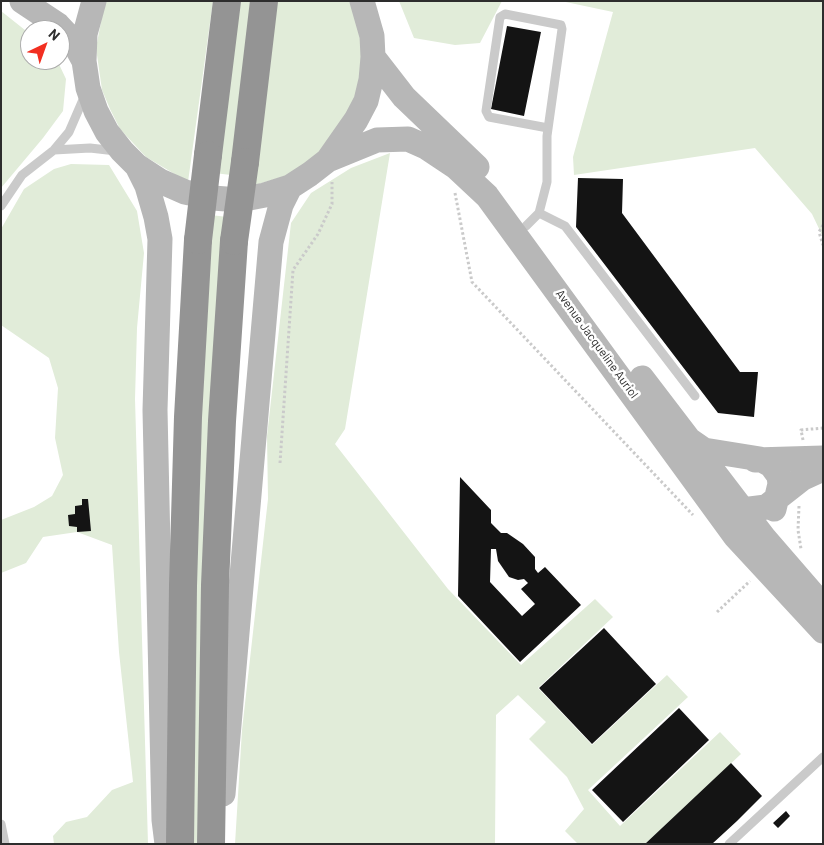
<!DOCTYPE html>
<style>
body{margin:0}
#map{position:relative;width:824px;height:845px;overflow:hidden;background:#fff;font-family:Barlow,sans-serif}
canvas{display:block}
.frame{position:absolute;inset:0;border:2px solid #2d2d2d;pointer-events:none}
.north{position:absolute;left:20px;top:20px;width:50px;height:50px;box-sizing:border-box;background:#fff;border:1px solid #ababab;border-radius:50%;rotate:42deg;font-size:14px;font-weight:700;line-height:20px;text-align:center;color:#2d2d2d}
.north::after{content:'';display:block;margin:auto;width:18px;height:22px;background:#f22f21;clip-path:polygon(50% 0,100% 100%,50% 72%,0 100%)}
</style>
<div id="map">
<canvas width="824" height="845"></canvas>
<div class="frame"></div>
<div class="north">N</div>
</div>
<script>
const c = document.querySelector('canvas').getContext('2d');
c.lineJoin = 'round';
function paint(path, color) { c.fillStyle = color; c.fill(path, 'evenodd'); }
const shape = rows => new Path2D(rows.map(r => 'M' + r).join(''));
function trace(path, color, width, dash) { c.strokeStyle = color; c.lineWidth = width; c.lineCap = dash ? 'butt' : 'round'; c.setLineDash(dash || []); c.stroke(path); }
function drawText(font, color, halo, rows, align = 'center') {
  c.font = font + ' Barlow,sans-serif'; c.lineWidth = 5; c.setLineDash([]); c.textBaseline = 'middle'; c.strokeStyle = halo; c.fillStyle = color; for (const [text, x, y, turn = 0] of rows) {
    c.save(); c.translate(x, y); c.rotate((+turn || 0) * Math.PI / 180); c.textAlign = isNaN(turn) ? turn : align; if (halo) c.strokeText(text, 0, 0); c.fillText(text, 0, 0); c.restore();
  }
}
const green = shape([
 [105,1,213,1,188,182,146,157,120,129,110,109,102,90,96,48],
 [236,1,253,1,231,175,214,173],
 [277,1,355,1,365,34,356,104,322,153,285,176,255,185],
 [399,1,502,1,480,43,455,45,414,38],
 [561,1,823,1,823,237,812,214,755,148,574,175,573,157,613,12],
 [1,11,30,34,30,60,57,60,66,79,63,111,43,138,1,188],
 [390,153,345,429,335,444,448,589,521,665,595,599,613,617,538,688,592,745,667,675,688,697,588,790,620,826,720,732,741,754,645,844,578,844,565,831,584,809,567,777,529,739,546,722,518,695,496,715,495,844,235,844,242,730,268,499,267,436,291,223,311,193,351,168],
 [71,164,109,165,137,211,144,253,137,328,135,399,148,844,54,844,53,836,66,822,87,817,112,790,133,782,119,652,112,545,77,532,43,537,26,563,1,573,1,520,34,507,52,496,63,475,55,438,58,388,49,358,1,325,1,229,24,189,54,169],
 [211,215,227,217,199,844,188,844,193,547]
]);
const building = shape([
 [507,26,541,32,524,116,491,109],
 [578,178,623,179,622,213,740,372,758,372,754,417,718,413,576,227],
 [460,477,491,510,491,523,501,533,507,533,523,544,535,557,535,569,538,573,545,567,581,605,520,662,458,596],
 [491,549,496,549,498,561,509,577,518,580,524,579,528,583,521,589,535,604,522,616,490,582],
 [82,499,88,499,91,531,77,532,77,527,69,526,68,515,75,514,75,506,82,505],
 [604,628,656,684,592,744,539,688],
 [679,708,709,740,623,822,592,790],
 [731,763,762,796,737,821,712,844,645,844],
 [786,811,790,816,778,828,773,823]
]);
const path = shape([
 [455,193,472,282,693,515],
 [823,225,819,232,823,245],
 [803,440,801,430,823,428],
 [280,463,293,270,318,234,332,204,332,182],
 [799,506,798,530,801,549],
 [717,612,750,581]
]);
const lane = shape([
 [54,150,90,148,116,151],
 [1,206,22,175,54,150,69,132,85,95],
 [539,213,565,226,695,396],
 [526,226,539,213,547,182,547,136,562,29,561,25,505,14,500,17,486,111,489,117,548,128],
 [1,824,5,844],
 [729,844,823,757]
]);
const secondary = shape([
 [22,1,58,25,73,41,84,61],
 [94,1,85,34,84,61,88,88,96,111,107,132,122,151,137,166,160,181,185,192,213,198,239,200,265,195,290,187,310,174,328,160,356,120,366,101,371,80,373,57,372,36,362,1],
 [373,57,404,97,477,167],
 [328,160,377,140,408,139,426,147,456,167,487,196,735,536,823,631],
 [137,166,147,186,156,217,160,239,155,410,164,820,167,844],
 [642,378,765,539,823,606],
 [691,441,704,450,760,459,771,465,779,476,780,484,774,509],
 [755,460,823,458],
 [731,506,742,510,766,507,803,478,823,469],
 [223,794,271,242,281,205,290,187]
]);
const highway = shape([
 [208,155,227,1],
 [245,162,264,1],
 [180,844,183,586,188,417,198,240],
 [211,844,215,585,222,421,234,241]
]);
const highwayBridge = shape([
 [198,240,208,155],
 [234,241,245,162]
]);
const streetNames = [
 ["Avenue Jacqueline Auriol",597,344,54]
];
paint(green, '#e1ecd9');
paint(building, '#141414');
trace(path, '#cacaca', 3, [2.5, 2.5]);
trace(lane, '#cacaca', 9);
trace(secondary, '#b7b7b7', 25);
trace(highway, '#949494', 28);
trace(highwayBridge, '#949494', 28);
drawText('12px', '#2d2d2d', '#fff', streetNames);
</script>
